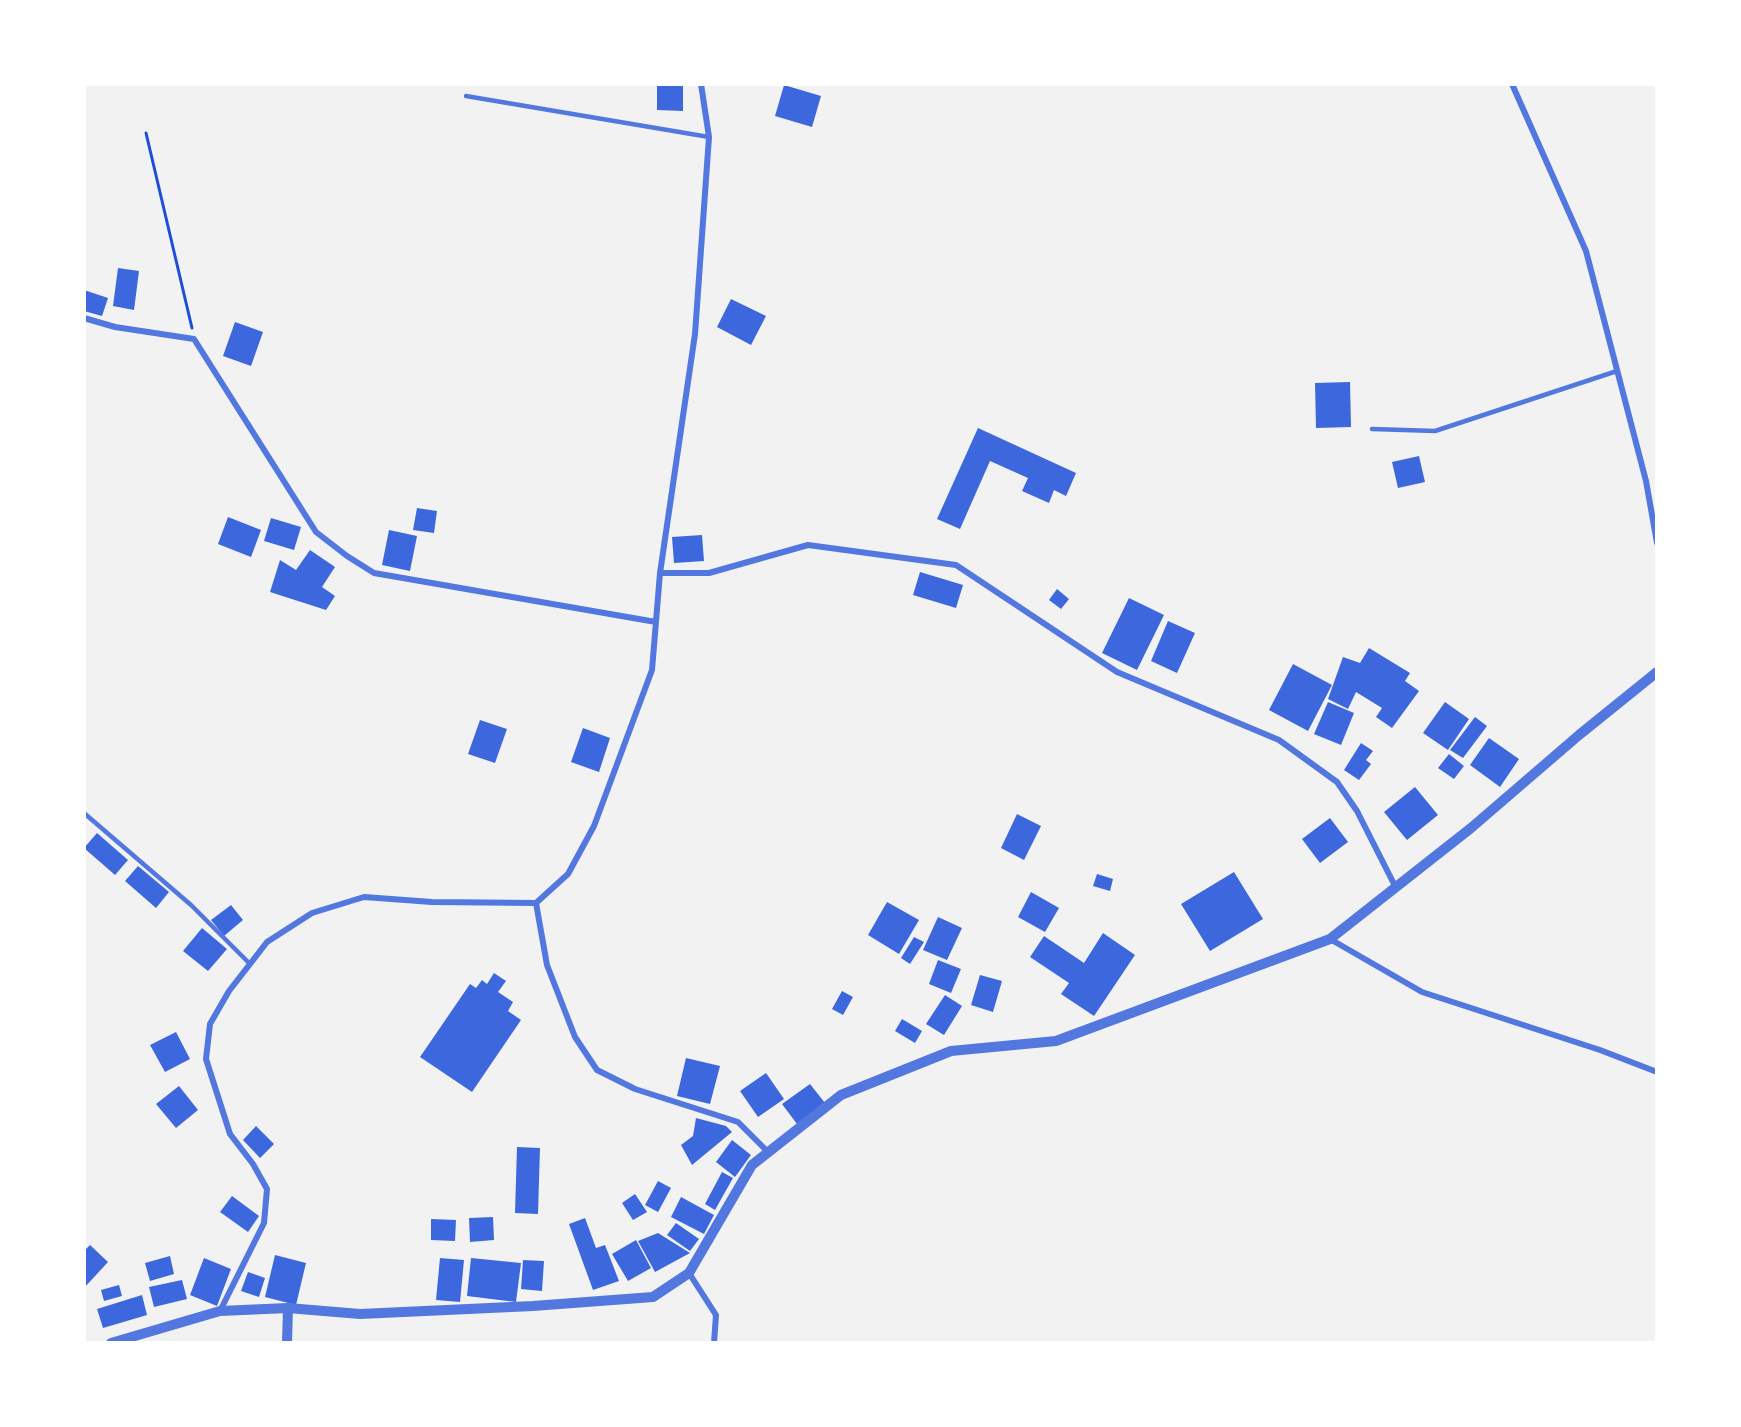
<!DOCTYPE html>
<style>
body{margin:0}
#map{position:relative;width:1741px;height:1427px;overflow:hidden;background:#f2f2f2;font-family:Rubik,sans-serif}
canvas{display:block}
.frame{position:absolute;inset:0;border:86px solid #fff;pointer-events:none}
</style>
<div id="map">
<canvas width="1741" height="1427"></canvas>
<div class="frame"></div>
</div>
<script>
const c = document.querySelector('canvas').getContext('2d');
c.lineJoin = 'round';
function paint(path, color) { c.fillStyle = color; c.fill(path, 'evenodd'); }
const shape = rows => new Path2D(rows.map(r => 'M' + r).join(''));
function trace(path, color, width, dash) { c.strokeStyle = color; c.lineWidth = width; c.lineCap = dash ? 'butt' : 'round'; c.setLineDash(dash || []); c.stroke(path); }
const building = shape([
 [657,84,683,84,683,111,657,110],
 [784,85,821,96,812,127,775,116],
 [118,268,139,271,134,310,113,306],
 [84,290,108,298,102,316,84,311],
 [731,299,766,316,751,345,717,327],
 [235,322,263,332,251,366,223,356],
 [1350,382,1351,427,1316,428,1315,383],
 [978,428,1076,473,1066,496,1054,490,1049,503,1022,491,1028,478,990,461,960,529,937,519],
 [1419,456,1425,482,1398,488,1392,462],
 [417,508,437,511,434,533,413,530],
 [228,517,261,530,251,557,218,544],
 [271,518,301,527,294,550,264,541],
 [389,530,417,536,410,571,382,565],
 [702,535,704,561,674,563,672,537],
 [310,550,335,567,322,587,335,596,326,610,270,592,280,560,296,570],
 [920,572,963,585,956,608,913,595],
 [1057,589,1069,599,1061,609,1049,600],
 [1129,598,1164,615,1137,670,1102,653],
 [1168,621,1195,633,1177,673,1151,661],
 [1369,648,1410,673,1405,681,1419,691,1392,728,1376,717,1382,708,1356,692,1348,709,1328,699,1343,657,1360,663],
 [1293,664,1332,685,1308,731,1269,710],
 [1328,702,1354,713,1341,745,1314,734],
 [1445,702,1469,719,1448,750,1423,733],
 [1475,717,1487,726,1463,758,1450,750],
 [480,720,507,729,495,763,468,754],
 [583,728,610,738,599,772,571,762],
 [1489,738,1519,759,1500,787,1470,765],
 [1361,743,1373,751,1366,760,1371,764,1359,780,1344,770],
 [1449,754,1464,766,1454,779,1438,768],
 [1415,787,1438,815,1407,840,1384,812],
 [1017,814,1041,826,1024,860,1001,848],
 [1330,818,1348,842,1320,863,1302,839],
 [97,833,128,860,115,875,84,848],
 [138,866,169,892,156,908,125,881],
 [1234,872,1263,919,1210,951,1181,904],
 [1097,874,1113,879,1110,891,1093,886],
 [1031,892,1059,908,1045,932,1018,917],
 [887,902,919,920,899,954,868,935],
 [231,905,243,920,224,936,211,920],
 [938,917,962,928,947,960,923,950],
 [202,928,227,949,208,971,183,951],
 [1103,933,1135,955,1094,1016,1061,994,1069,983,1030,957,1044,936,1084,963],
 [914,937,924,942,910,964,901,958],
 [938,960,961,969,951,993,929,984],
 [494,973,506,981,498,992,513,1002,508,1011,521,1020,472,1092,420,1057,470,984,476,988,482,980,487,984],
 [980,975,1002,981,993,1012,971,1005],
 [842,991,853,997,843,1015,832,1009],
 [945,995,962,1006,944,1035,926,1024],
 [902,1019,922,1031,915,1043,895,1031],
 [176,1032,190,1059,165,1072,150,1045],
 [686,1058,720,1066,710,1104,677,1096],
 [766,1073,784,1099,758,1117,740,1091],
 [810,1084,825,1103,797,1124,782,1104],
 [179,1086,198,1110,176,1128,156,1104],
 [696,1118,726,1126,732,1132,692,1165,681,1145,693,1136],
 [256,1126,274,1144,260,1158,243,1140],
 [732,1140,751,1155,735,1177,716,1162],
 [517,1147,540,1148,538,1214,515,1213],
 [722,1172,733,1178,715,1210,705,1204],
 [658,1181,671,1188,658,1212,645,1205],
 [635,1194,647,1212,633,1220,622,1203],
 [232,1196,259,1216,248,1232,220,1212],
 [681,1197,714,1215,704,1234,671,1217],
 [493,1217,494,1240,470,1242,469,1218],
 [585,1218,596,1248,605,1245,619,1281,593,1290,569,1224],
 [431,1219,456,1220,455,1241,431,1240],
 [676,1223,699,1239,690,1251,667,1235],
 [658,1233,690,1253,655,1272,638,1241],
 [636,1240,651,1268,628,1281,612,1254],
 [90,1245,108,1262,84,1288,84,1251],
 [275,1255,306,1263,296,1305,265,1297],
 [170,1256,174,1274,150,1281,145,1263],
 [204,1258,231,1269,217,1306,190,1295],
 [440,1258,464,1260,460,1302,436,1300],
 [471,1258,521,1263,516,1302,467,1296],
 [523,1260,544,1261,542,1291,521,1289],
 [248,1272,265,1278,259,1297,241,1291],
 [182,1280,187,1299,154,1307,149,1287],
 [119,1285,122,1296,104,1301,101,1290],
 [142,1295,147,1315,103,1328,97,1309]
]);
const path = shape([
 [146,133,192,328]
]);
const service = shape([
 [466,96,709,137],
 [1372,429,1435,431,1617,371],
 [84,813,191,905,250,964]
]);
const minor = shape([
 [1512,84,1586,251,1646,481,1657,543],
 [84,318,115,327,194,339,316,532,347,556,374,573,656,622],
 [660,573,709,573,808,545,956,565,1117,672,1279,740,1337,782,1357,811,1396,888],
 [536,903,547,965,575,1037,597,1070,635,1089,738,1122,768,1152],
 [1330,939,1422,992,1600,1050,1657,1072],
 [689,1273,716,1315,714,1343],
 [220,1311,264,1223,267,1189,253,1164,230,1134,206,1059,210,1024,229,991,250,964,267,942,312,913,364,897,432,902,536,903,568,874,594,826,652,670,660,573,695,334,709,137,701,84]
]);
const tertiary = shape([
 [111,1343,220,1311,288,1308,360,1314,533,1306,653,1297,689,1273,752,1165,841,1095,951,1051,1056,1041,1330,939,1471,828,1579,735,1657,672],
 [287,1343,288,1308]
]);
paint(building, '#3d67dc');
trace(path, '#1d4ed8', 3);
trace(service, '#5277de', 4.5);
trace(minor, '#5277de', 6);
trace(tertiary, '#5277de', 10);
</script>
